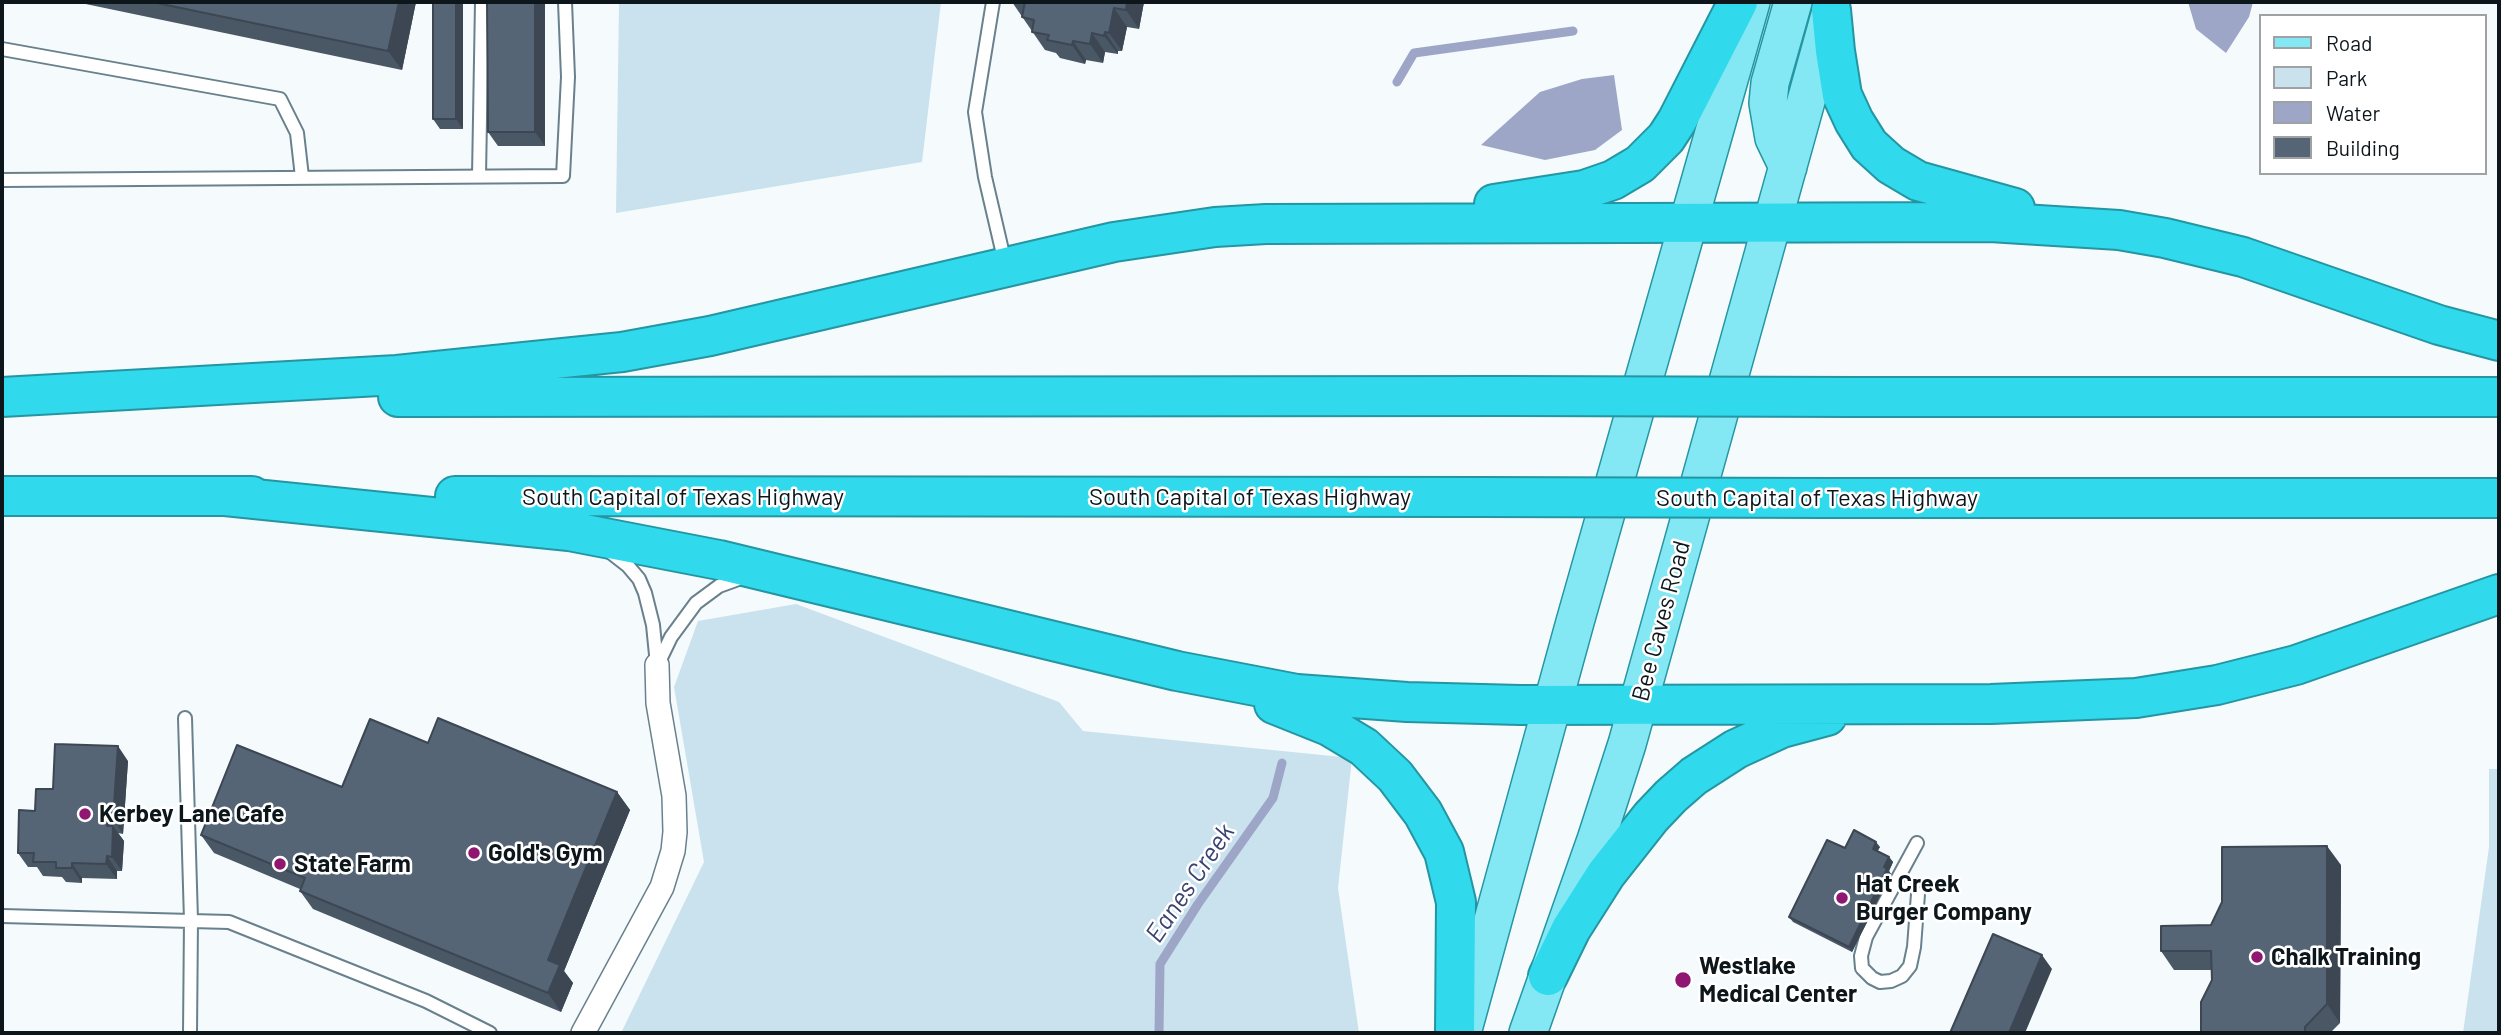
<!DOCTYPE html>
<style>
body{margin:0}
#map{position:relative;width:2501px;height:1035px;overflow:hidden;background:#f5fafd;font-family:Barlow,sans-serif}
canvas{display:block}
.frame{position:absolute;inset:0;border:4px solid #0d161b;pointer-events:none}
.legend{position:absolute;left:2259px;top:14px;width:228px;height:161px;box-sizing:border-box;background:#fff;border:2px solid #9ea2a4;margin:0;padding:9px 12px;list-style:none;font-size:21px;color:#0d161b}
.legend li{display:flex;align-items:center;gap:14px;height:35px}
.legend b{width:35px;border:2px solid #9ea2a4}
</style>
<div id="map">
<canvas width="2501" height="1035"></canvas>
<div class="frame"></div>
<ul class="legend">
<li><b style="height:9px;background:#83e8f3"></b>Road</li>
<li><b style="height:19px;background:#cae2ee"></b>Park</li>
<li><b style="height:19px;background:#9da6c7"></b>Water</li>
<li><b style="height:19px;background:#566576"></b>Building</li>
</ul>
</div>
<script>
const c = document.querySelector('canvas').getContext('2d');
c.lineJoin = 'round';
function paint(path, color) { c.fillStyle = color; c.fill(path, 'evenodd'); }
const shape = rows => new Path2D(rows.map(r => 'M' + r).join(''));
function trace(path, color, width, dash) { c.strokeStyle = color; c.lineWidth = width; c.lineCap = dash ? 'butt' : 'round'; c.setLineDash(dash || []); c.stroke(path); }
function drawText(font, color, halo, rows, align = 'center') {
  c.font = font + ' Barlow,sans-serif'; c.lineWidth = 5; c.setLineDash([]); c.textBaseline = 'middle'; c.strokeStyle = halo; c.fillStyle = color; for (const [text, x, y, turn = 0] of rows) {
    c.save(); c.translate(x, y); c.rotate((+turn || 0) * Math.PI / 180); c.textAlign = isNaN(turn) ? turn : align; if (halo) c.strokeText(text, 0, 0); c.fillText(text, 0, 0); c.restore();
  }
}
const green = shape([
 [619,2,941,2,922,162,616,213],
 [796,604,1059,702,1083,731,1352,758,1338,888,1359,1033,621,1033,704,862,674,687,698,621],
 [2489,769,2499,769,2499,1033,2463,1033,2489,847]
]);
const water = shape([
 [2188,2,2253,2,2249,17,2226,53,2196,29],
 [1614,75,1622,130,1595,150,1545,160,1481,145,1540,92,1582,79]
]);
const stream = shape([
 [1397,82,1414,53,1573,31],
 [1159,1033,1160,964,1198,904,1273,798,1282,763]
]);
const lane = shape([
 [993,2,975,112,985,177,1005,263],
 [2,49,280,99,297,133,302,177],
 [479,176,482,2],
 [2,180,563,176,568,77,565,2],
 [610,552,628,566,639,579,645,593,653,625,657,665],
 [658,664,671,637,696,603,719,586,741,578],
 [185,718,191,920,190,1033],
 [1917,843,1866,937,1861,956,1862,968,1872,978,1880,982,1891,981,1902,976,1910,966,1914,947,1918,894],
 [2,916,229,922,426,1001,490,1033]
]);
const street = shape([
 [583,1033,662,887,673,851,675,832,674,796,658,703,657,665]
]);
const primary = shape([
 [1788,167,1774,138,1768,103,1770,83,1793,2],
 [1462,1033,1575,622,1751,2],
 [1528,1033,1596,840,1627,744,1830,15]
]);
const highway = shape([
 [1831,10,1835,51,1842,95,1854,121,1869,145,1891,165,1918,181,2015,208],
 [1494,204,1584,190,1613,180,1640,164,1666,138,1677,121,1738,2],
 [2,397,397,375,622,352,710,336,1114,242,1215,227,1266,224,1990,222,2119,230,2165,238,2243,257,2439,325,2499,341],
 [398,397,1509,396],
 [1855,397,2499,397],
 [2,496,252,496],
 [225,496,569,531,719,560,1177,671,1297,694,1407,702,1520,705,1991,704,2136,698,2217,685,2296,665,2499,594],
 [455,496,1480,497],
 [1826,498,2499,498],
 [1274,704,1329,726,1364,747,1395,776,1423,813,1444,852,1456,902,1455,1033],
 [1548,976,1571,929,1606,874,1651,817,1671,796,1694,776,1736,749,1782,728,1827,716]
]);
const highwayBridge = shape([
 [1509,396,1855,397],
 [1480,497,1826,498]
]);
const wall = shape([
 [76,2,416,2,402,70],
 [433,2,463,129,440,129,433,119],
 [487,2,545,2,545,146,498,146,488,132],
 [1012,2,1149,2,1148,3,1144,2,1139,29,1127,27,1122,51,1118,51,1118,54,1105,52,1103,63,1086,60,1085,64,1060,58,1056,53,1045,50],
 [428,743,617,792,630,810,564,971,573,983,561,1012,313,909,300,891,300,889,214,853,201,835,342,787],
 [128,761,123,834,118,833,124,841,122,871,117,871,117,879,82,878,82,883,66,882,62,877,43,876,37,867,28,867,18,853,35,811],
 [1880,847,1877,851,1889,857,1893,862,1889,871,1891,874,1852,952,1793,922,1789,917,1845,848],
 [2341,865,2340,1023,2330,1033,2201,1033,2212,980,2212,970,2174,970,2161,951,2211,925,2222,902]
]);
const shadedWall = shape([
 [399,2,416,2,402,70,388,51],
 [456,2,463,2,463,129,456,119],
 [535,2,545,2,545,146,535,132],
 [1127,2,1144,2,1139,29,1126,10],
 [1114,8,1127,27,1122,51,1109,33],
 [1105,32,1118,51,1118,54,1104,36],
 [1092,33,1105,52,1103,63,1090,44],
 [1073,41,1086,60,1085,64,1072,45],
 [118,746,128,761,123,834,113,819],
 [617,792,630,810,564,971,573,983,561,1012,548,993,548,960],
 [108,819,124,841,122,871,112,857,107,826],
 [1876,842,1880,847,1876,854,1873,849],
 [2327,846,2341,865,2340,1023,2327,1004],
 [107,856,117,871,117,879,106,864],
 [1889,857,1893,862,1889,871,1891,874,1852,952,1849,947],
 [72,863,82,878,82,883,72,868],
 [2042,955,2052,969,2025,1033,2009,1033]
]);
const building = shape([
 [152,2,399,2,388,51,152,2],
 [433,2,456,2,456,119,433,119,433,2],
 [487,2,535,2,535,132,488,132,487,2],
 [1023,2,1127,2,1126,10,1114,8,1109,33,1105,32,1104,36,1092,33,1090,44,1073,41,1072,45,1047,40,1049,35,1032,32,1034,20,1022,17,1025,2,1023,2],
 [438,718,617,792,548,960,560,965,548,993,300,891,305,878,201,835,237,745,342,787,370,719,428,743,438,718],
 [55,744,118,746,113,819,108,819,107,826,113,826,112,857,107,856,106,864,72,863,72,868,56,868,56,862,33,862,34,853,18,853,19,810,35,811,36,789,53,789,55,744],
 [1854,830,1876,842,1873,849,1889,857,1884,867,1887,869,1849,947,1789,917,1827,840,1845,848,1854,830],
 [2327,846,2327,1004,2305,1027,2305,1033,2201,1033,2201,1002,2212,980,2211,951,2161,951,2161,926,2211,925,2222,902,2222,847,2327,846],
 [1993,934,2042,955,2009,1033,1950,1033,1993,934]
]);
const markers = [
 [85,814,7,"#911672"],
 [474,853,7,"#911672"],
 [280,864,7,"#911672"],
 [1842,898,7,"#911672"],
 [2257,957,7,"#911672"],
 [1683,980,9,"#911672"]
];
const streetNames = [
 ["South Capital of Texas Highway",683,497],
 ["South Capital of Texas Highway",1250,497],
 ["South Capital of Texas Highway",1817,498],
 ["Bee Caves Road",1661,621,-75]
];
const poiNames = [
 ["Kerbey Lane Cafe",99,814],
 ["Gold's Gym",488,853],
 ["State Farm",294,864],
 ["Hat Creek",1856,884],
 ["Burger Company",1856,912],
 ["Chalk Training",2271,957],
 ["Westlake",1699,966],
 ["Medical Center",1699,994]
];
const waterNames = [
 ["Eanes Creek",1190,883,-56]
];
paint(green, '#cae2ee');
paint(water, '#9da6c7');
trace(stream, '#9da6c7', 9);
trace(lane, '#69818d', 16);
trace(street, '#69818d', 26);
trace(primary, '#2495a2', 40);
trace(highway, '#2495a2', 42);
trace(lane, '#fff', 12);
trace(street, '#fff', 23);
trace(primary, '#83e8f3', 37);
trace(highway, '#30d9eb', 38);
trace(highwayBridge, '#2495a2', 42, []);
trace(highwayBridge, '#30d9eb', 38);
paint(wall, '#4a5765');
paint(shadedWall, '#3c4753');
paint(building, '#566576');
trace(building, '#3c4753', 2);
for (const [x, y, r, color] of markers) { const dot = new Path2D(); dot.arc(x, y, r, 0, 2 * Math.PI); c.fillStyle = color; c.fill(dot); trace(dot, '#fff', 2.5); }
drawText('24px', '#0d161b', '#fff', streetNames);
drawText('bold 24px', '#0d161b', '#fff', poiNames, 'left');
drawText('italic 26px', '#3a4371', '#fff', waterNames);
</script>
